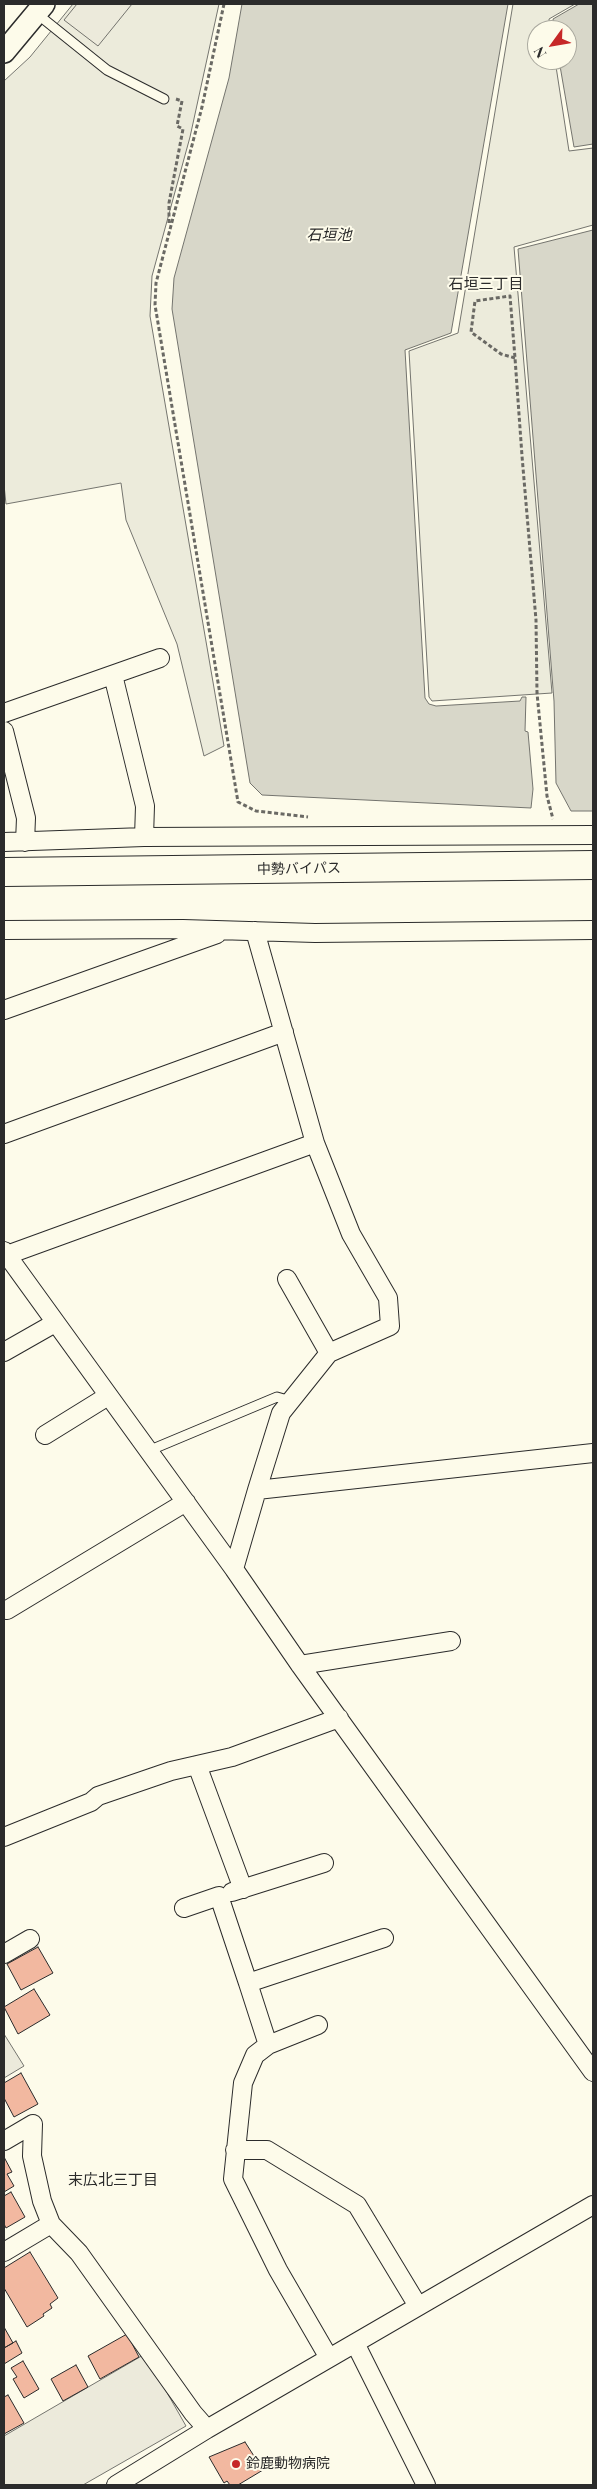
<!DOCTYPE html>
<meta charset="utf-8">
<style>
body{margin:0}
#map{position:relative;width:597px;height:2489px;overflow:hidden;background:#fdfbea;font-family:"Playfair Display",serif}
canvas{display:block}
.frame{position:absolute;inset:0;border:5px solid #2b2b2b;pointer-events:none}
.north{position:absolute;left:527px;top:20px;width:50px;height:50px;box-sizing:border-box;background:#fdfbea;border:1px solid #a9a89e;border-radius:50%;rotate:238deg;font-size:14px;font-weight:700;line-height:20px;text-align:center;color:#2b2b2b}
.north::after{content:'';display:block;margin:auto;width:18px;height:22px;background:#c62828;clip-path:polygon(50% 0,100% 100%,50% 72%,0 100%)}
</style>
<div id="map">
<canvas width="597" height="2489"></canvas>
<div class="frame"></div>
<div class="north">N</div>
</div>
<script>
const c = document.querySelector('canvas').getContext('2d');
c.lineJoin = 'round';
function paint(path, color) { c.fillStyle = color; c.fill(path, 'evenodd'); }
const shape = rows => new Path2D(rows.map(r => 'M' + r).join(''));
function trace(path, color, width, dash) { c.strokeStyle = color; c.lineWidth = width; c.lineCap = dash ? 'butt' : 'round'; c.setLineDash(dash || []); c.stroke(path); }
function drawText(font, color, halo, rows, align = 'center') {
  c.font = font + ' "Playfair Display","Noto Sans JP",serif'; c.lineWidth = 4; c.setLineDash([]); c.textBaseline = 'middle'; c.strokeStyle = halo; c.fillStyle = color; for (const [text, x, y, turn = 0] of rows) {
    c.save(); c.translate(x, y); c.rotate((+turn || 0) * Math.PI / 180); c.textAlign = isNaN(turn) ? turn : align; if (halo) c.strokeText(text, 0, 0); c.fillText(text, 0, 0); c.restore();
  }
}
const green = shape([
 [73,4,219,4,190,137,152,276,150,316,224,746,204,756,177,644,126,520,121,483,6,504,4,485,4,81,30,57,73,4],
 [513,4,575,4,549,19,550,30,537,30,537,60,555,60,569,151,593,148,593,225,514,247,552,693,432,701,429,697,409,351,458,333,513,4]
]);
const parking = shape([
 [77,4,132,4,98,46,64,20,77,4],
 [4,2034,24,2066,4,2078,4,2034],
 [145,2354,186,2426,83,2485,4,2485,4,2436,145,2354]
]);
const water = shape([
 [242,4,508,4,451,333,405,350,425,698,429,704,436,706,520,701,522,697,526,697,525,731,528,732,533,789,531,808,262,795,250,783,172,309,174,278,229,78,242,4],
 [579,4,593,4,593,144,574,147,559,60,567,60,567,30,555,30,553,19,579,4],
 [593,230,593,811,571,811,556,783,554,701,518,249,593,230]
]);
const building = shape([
 [38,1947,53,1973,21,1990,7,1964,38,1947],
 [34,1989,50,2015,18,2034,4,2007,34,1989],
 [21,2073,38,2104,14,2117,4,2098,4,2083,21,2073],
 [4,2157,12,2172,7,2174,14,2186,4,2192,4,2157],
 [11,2192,25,2217,6,2228,4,2224,4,2196,11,2192],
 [30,2252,58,2298,50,2304,52,2308,43,2314,44,2316,27,2327,4,2288,4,2268,30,2252],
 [4,2327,13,2343,4,2348,4,2327],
 [127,2334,139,2357,100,2379,88,2356,127,2334],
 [16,2341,22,2353,4,2364,4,2348,16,2341],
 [23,2361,39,2389,24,2398,13,2379,17,2377,11,2368,23,2361],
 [76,2365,88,2387,63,2401,51,2379,76,2365],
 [8,2395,24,2423,4,2434,4,2397,8,2395],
 [245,2442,263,2470,238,2485,230,2485,227,2481,224,2483,209,2457,245,2442]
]);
const path = shape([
 [224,4,202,107,156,283,155,305,238,802,256,811,308,817],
 [169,223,169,203,183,129,177,126,182,101,176,99],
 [515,358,501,354,471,332,475,301,510,296,515,358,522,456,536,620,537,693,547,796,553,819]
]);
const service = shape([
 [36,13,107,70,164,99],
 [148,1451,277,1397,291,1401]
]);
const minor = shape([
 [113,675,145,806,144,837],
 [4,713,160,658],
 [4,731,26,818,25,842],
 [4,842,144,837,593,835],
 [4,930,183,929,315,933,593,930],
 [255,931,315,1143],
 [4,1010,217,934],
 [4,1134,284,1032],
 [4,1251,234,1569,300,1665,593,2072],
 [7,1255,315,1143,351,1234,388,1298,390,1326,329,1353],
 [4,1352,55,1323],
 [45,1435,108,1396],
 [257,1490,281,1413,329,1353,287,1279],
 [234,1569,257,1490,593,1453],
 [7,1610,186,1502],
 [300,1665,451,1641],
 [197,1765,243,1889],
 [4,1837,91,1802,98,1796,171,1771,232,1757,339,1718],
 [232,1892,324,1863],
 [184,1908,219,1896,248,1983],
 [4,1954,30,1939],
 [318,2025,268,2045,255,2055,243,2083,233,2179,278,2270,329,2358],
 [268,2045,248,1983,384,1938],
 [4,2141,33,2124,32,2156,42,2201,51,2224,79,2253,193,2413,207,2429],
 [235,2150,267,2150,357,2205,418,2306],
 [4,2252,51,2224],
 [355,2343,426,2485],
 [116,2485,207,2429,593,2205]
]);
const tertiary = shape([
 [4,52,44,4]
]);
const trunk = shape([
 [4,872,593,865]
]);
const markers = [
 [236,2464,5,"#c62828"]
];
const streetNames = [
 ["中勢バイパス",299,869,-1]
];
const poiNames = [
 ["鈴鹿動物病院",246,2464]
];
const waterNames = [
 ["石垣池",329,235]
];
const neighbourhoodNames = [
 ["石垣三丁目",486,284],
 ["末広北三丁目",113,2180]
];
paint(green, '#ecebdb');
trace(green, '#74746e', 1);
paint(parking, '#eceadb');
trace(parking, '#74746e', 1);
paint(water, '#d8d7c9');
trace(water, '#74746e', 1);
paint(building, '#f2b8a0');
trace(building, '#2b2b2b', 1);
trace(service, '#2b2b2b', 11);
trace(minor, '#2b2b2b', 20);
trace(tertiary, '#2b2b2b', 24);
trace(trunk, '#2b2b2b', 30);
trace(path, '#6a6964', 3, [4, 2.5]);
trace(service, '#fdfbea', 9);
trace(minor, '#fdfbea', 18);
trace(tertiary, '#fdfbea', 21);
trace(trunk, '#fdfbea', 28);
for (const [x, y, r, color] of markers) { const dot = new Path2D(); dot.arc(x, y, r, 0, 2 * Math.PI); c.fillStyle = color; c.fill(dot); trace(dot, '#fdfbea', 2); }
drawText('14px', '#2b2b2b', '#fdfbea', streetNames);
drawText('14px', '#2b2b2b', '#fdfbea', poiNames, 'left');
drawText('italic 15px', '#2b2b2b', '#fdfbea', waterNames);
drawText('15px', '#2b2b2b', '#fdfbea', neighbourhoodNames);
</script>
